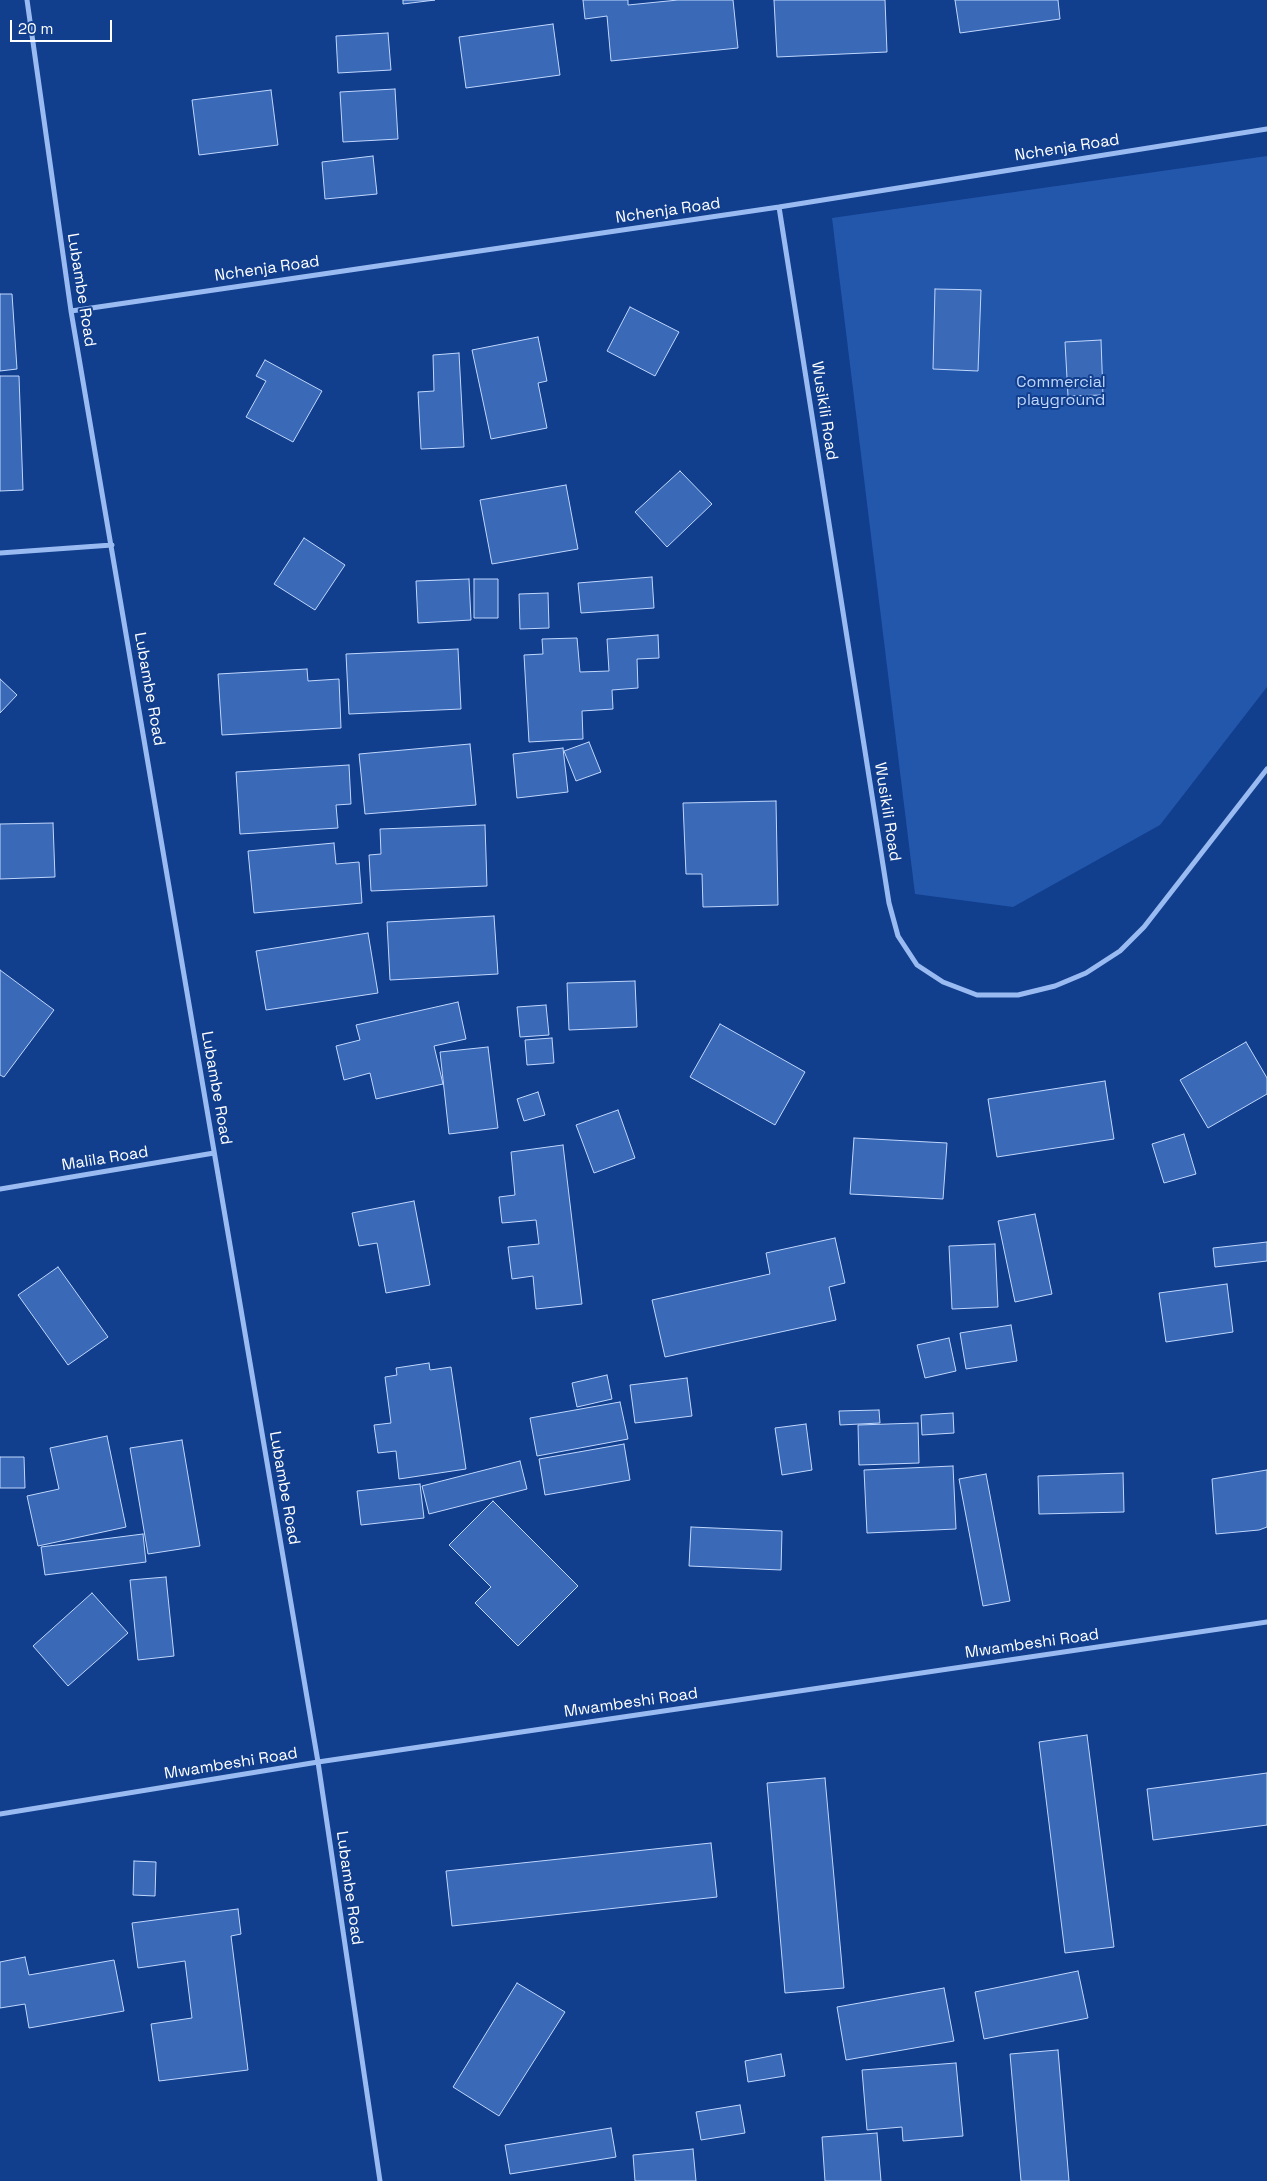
<!DOCTYPE html>
<style>
body{margin:0}
#map{position:relative;width:1267px;height:2181px;overflow:hidden;background:#113e8d;font-family:"Space Grotesk",sans-serif}
canvas{display:block}
.scale{position:absolute;left:10px;top:20px;width:102px;height:22px;box-sizing:border-box;border:2px solid #fff;border-top:0;padding-left:6px;font-size:15px;line-height:18px;white-space:nowrap;color:#fff;-webkit-text-stroke:4px #113e8d;paint-order:stroke}
</style>
<div id="map">
<canvas width="1267" height="2181"></canvas>
<div class="scale">20 m</div>
</div>
<script>
const c = document.querySelector('canvas').getContext('2d');
c.lineJoin = 'round';
function paint(path, color) { c.fillStyle = color; c.fill(path, 'evenodd'); }
const shape = rows => new Path2D(rows.map(r => 'M' + r).join(''));
function trace(path, color, width, dash) { c.strokeStyle = color; c.lineWidth = width; c.lineCap = dash ? 'butt' : 'round'; c.setLineDash(dash || []); c.stroke(path); }
function drawText(font, color, halo, rows, align = 'center') {
  c.font = font + ' "Space Grotesk",sans-serif'; c.lineWidth = 4; c.setLineDash([]); c.textBaseline = 'middle'; c.strokeStyle = halo; c.fillStyle = color; for (const [text, x, y, turn = 0] of rows) {
    c.save(); c.translate(x, y); c.rotate((+turn || 0) * Math.PI / 180); c.textAlign = isNaN(turn) ? turn : align; if (halo) c.strokeText(text, 0, 0); c.fillText(text, 0, 0); c.restore();
  }
}
const green = shape([
 [1267,156,1267,687,1160,825,1013,907,915,894,832,218]
]);
const building = shape([
 [403,0,435,0,403,4,403,0],
 [583,0,628,0,628,5,678,0,733,0,738,48,611,61,607,16,585,19,583,0],
 [774,0,885,0,887,52,777,57,774,0],
 [955,0,1058,0,1060,19,960,33,955,0],
 [553,24,560,75,466,88,459,37,553,24],
 [388,33,391,70,338,73,336,36,388,33],
 [395,89,398,139,343,142,340,92,395,89],
 [271,90,278,145,199,155,192,100,271,90],
 [373,156,377,194,325,199,322,162,373,156],
 [935,289,981,290,978,371,933,369,935,289],
 [0,294,12,294,17,369,0,371,0,294],
 [630,307,679,332,655,376,607,351,630,307],
 [538,337,547,381,538,383,547,428,491,439,472,350,538,337],
 [1101,340,1103,395,1068,396,1065,342,1101,340],
 [459,353,464,447,421,449,418,392,434,391,433,355,459,353],
 [265,360,322,391,293,442,246,417,266,381,256,376,265,360],
 [0,376,19,376,23,490,0,491,0,376],
 [680,471,712,504,667,547,635,512,680,471],
 [566,485,578,549,492,564,480,500,566,485],
 [304,538,345,565,315,610,274,584,304,538],
 [652,577,654,608,581,613,578,583,652,577],
 [469,579,471,620,418,623,416,581,469,579],
 [474,579,498,579,498,618,474,618,474,579],
 [548,593,549,628,520,629,519,594,548,593],
 [658,635,659,658,637,659,638,688,612,690,613,709,582,711,583,739,529,742,524,655,543,654,542,639,577,638,580,672,609,671,607,639,658,635],
 [458,649,461,709,349,714,346,654,458,649],
 [307,669,308,681,339,679,341,728,222,735,218,674,307,669],
 [0,679,17,695,0,713,0,679],
 [589,742,601,772,576,781,564,751,589,742],
 [470,744,476,805,365,814,359,754,470,744],
 [563,748,568,792,517,798,513,754,563,748],
 [349,765,351,804,336,805,338,828,240,834,236,772,349,765],
 [776,801,778,905,703,907,702,874,686,874,683,803,776,801],
 [53,823,55,877,0,879,0,824,53,823],
 [485,825,487,886,371,891,369,855,381,854,380,829,485,825],
 [334,843,336,864,359,862,362,903,254,913,248,851,334,843],
 [494,916,498,974,390,980,387,922,494,916],
 [368,933,378,993,266,1010,256,951,368,933],
 [0,970,54,1010,4,1077,0,1075,0,970],
 [635,981,637,1027,569,1030,567,983,635,981],
 [458,1002,466,1039,434,1046,443,1084,376,1099,370,1073,344,1080,336,1046,360,1040,356,1025,458,1002],
 [546,1005,549,1035,520,1037,517,1007,546,1005],
 [720,1024,805,1072,775,1125,690,1077,720,1024],
 [552,1038,554,1063,527,1065,525,1040,552,1038],
 [1246,1042,1267,1078,1267,1094,1208,1128,1180,1080,1246,1042],
 [488,1047,498,1128,449,1134,440,1052,488,1047],
 [1105,1081,1114,1139,997,1157,988,1099,1105,1081],
 [538,1092,545,1115,524,1121,517,1099,538,1092],
 [618,1110,635,1158,594,1173,576,1125,618,1110],
 [1184,1134,1196,1174,1164,1183,1152,1144,1184,1134],
 [854,1138,947,1143,943,1199,850,1194,854,1138],
 [563,1145,582,1304,536,1309,533,1276,512,1279,508,1247,539,1244,536,1220,502,1223,499,1197,515,1195,511,1152,563,1145],
 [414,1201,430,1285,386,1293,377,1243,359,1246,352,1213,414,1201],
 [1035,1214,1052,1294,1015,1302,998,1221,1035,1214],
 [835,1238,845,1283,829,1287,836,1320,665,1357,652,1300,770,1274,766,1253,835,1238],
 [1267,1242,1267,1261,1215,1267,1213,1248,1267,1242],
 [995,1244,998,1307,952,1309,949,1246,995,1244],
 [58,1267,108,1337,68,1365,18,1295,58,1267],
 [1227,1284,1233,1332,1166,1342,1159,1293,1227,1284],
 [1011,1325,1017,1361,966,1369,960,1333,1011,1325],
 [949,1338,956,1371,925,1378,917,1345,949,1338],
 [429,1363,430,1370,451,1367,466,1469,399,1479,396,1451,378,1453,374,1425,391,1423,385,1377,397,1375,396,1368,429,1363],
 [607,1375,612,1399,577,1407,572,1383,607,1375],
 [687,1378,692,1416,635,1423,630,1385,687,1378],
 [620,1402,628,1439,537,1456,530,1418,620,1402],
 [879,1410,880,1423,840,1425,839,1411,879,1410],
 [953,1413,954,1433,922,1435,921,1415,953,1413],
 [918,1423,919,1463,859,1465,858,1425,918,1423],
 [806,1424,812,1470,782,1475,775,1428,806,1424],
 [107,1436,126,1527,38,1546,27,1496,59,1489,50,1448,107,1436],
 [182,1440,200,1546,148,1554,130,1448,182,1440],
 [624,1444,630,1480,545,1495,539,1459,624,1444],
 [0,1457,24,1457,25,1488,0,1488,0,1457],
 [520,1461,527,1489,429,1514,422,1486,520,1461],
 [953,1466,956,1529,867,1533,864,1470,953,1466],
 [1267,1470,1267,1527,1259,1530,1216,1534,1212,1479,1267,1470],
 [1123,1473,1124,1512,1039,1514,1038,1476,1123,1473],
 [986,1474,1010,1601,983,1606,959,1479,986,1474],
 [420,1484,424,1518,361,1525,357,1491,420,1484],
 [493,1501,578,1586,518,1646,475,1603,491,1587,449,1545,493,1501],
 [691,1527,782,1531,781,1570,689,1566,691,1527],
 [143,1534,146,1562,45,1575,41,1547,143,1534],
 [166,1577,174,1656,138,1660,130,1580,166,1577],
 [92,1593,128,1633,68,1686,33,1646,92,1593],
 [1087,1735,1114,1947,1065,1953,1039,1742,1087,1735],
 [1267,1773,1267,1825,1153,1840,1147,1789,1267,1773],
 [825,1778,844,1988,785,1993,767,1783,825,1778],
 [711,1843,717,1897,452,1926,446,1871,711,1843],
 [134,1861,156,1862,155,1896,133,1895,134,1861],
 [238,1909,241,1934,231,1936,248,2070,159,2081,151,2024,192,2018,185,1961,138,1968,132,1923,238,1909],
 [25,1957,29,1975,114,1960,124,2011,29,2028,25,2004,0,2008,0,1962,25,1957],
 [1078,1971,1088,2018,984,2039,975,1992,1078,1971],
 [517,1983,565,2012,499,2116,453,2087,517,1983],
 [944,1988,954,2041,846,2060,837,2007,944,1988],
 [1058,2050,1069,2181,1021,2181,1010,2054,1058,2050],
 [781,2054,785,2076,748,2082,745,2061,781,2054],
 [956,2063,963,2136,903,2141,902,2127,867,2130,862,2070,956,2063],
 [740,2105,745,2133,701,2140,696,2112,740,2105],
 [611,2128,616,2157,510,2174,505,2145,611,2128],
 [877,2133,881,2181,825,2181,822,2137,877,2133],
 [693,2149,696,2181,635,2181,633,2155,693,2149]
]);
const street = shape([
 [27,0,71,311,318,1762,380,2181],
 [779,207,889,903,898,936,917,965,943,982,977,995,1018,995,1055,986,1086,973,1120,951,1144,927,1267,769],
 [71,311,779,207,1267,129],
 [0,553,112,545],
 [0,1189,214,1153],
 [0,1814,318,1762,1267,1622]
]);
const streetNames = [
 ["Nchenja Road",1067,148,-9],
 ["Nchenja Road",668,211,-8],
 ["Nchenja Road",267,269,-8],
 ["Lubambe Road",81,290,81],
 ["Wusikili Road",824,411,81],
 ["Lubambe Road",149,689,80],
 ["Wusikili Road",887,812,81],
 ["Lubambe Road",216,1088,80],
 ["Malila Road",105,1159,-9],
 ["Lubambe Road",284,1488,80],
 ["Mwambeshi Road",1032,1644,-8],
 ["Mwambeshi Road",631,1703,-8],
 ["Mwambeshi Road",231,1764,-9],
 ["Lubambe Road",349,1888,82]
];
const parkNames = [
 ["Commercial",1061,383],
 ["playground",1061,401]
];
paint(green, '#2357ac');
paint(building, '#3969b7');
trace(building, '#c0d7fd', 1);
trace(street, '#99bbf2', 5);
drawText('16px', '#fff', '#113e8d', streetNames);
drawText('16px', '#c0d7fd', '#113e8d', parkNames);
</script>
